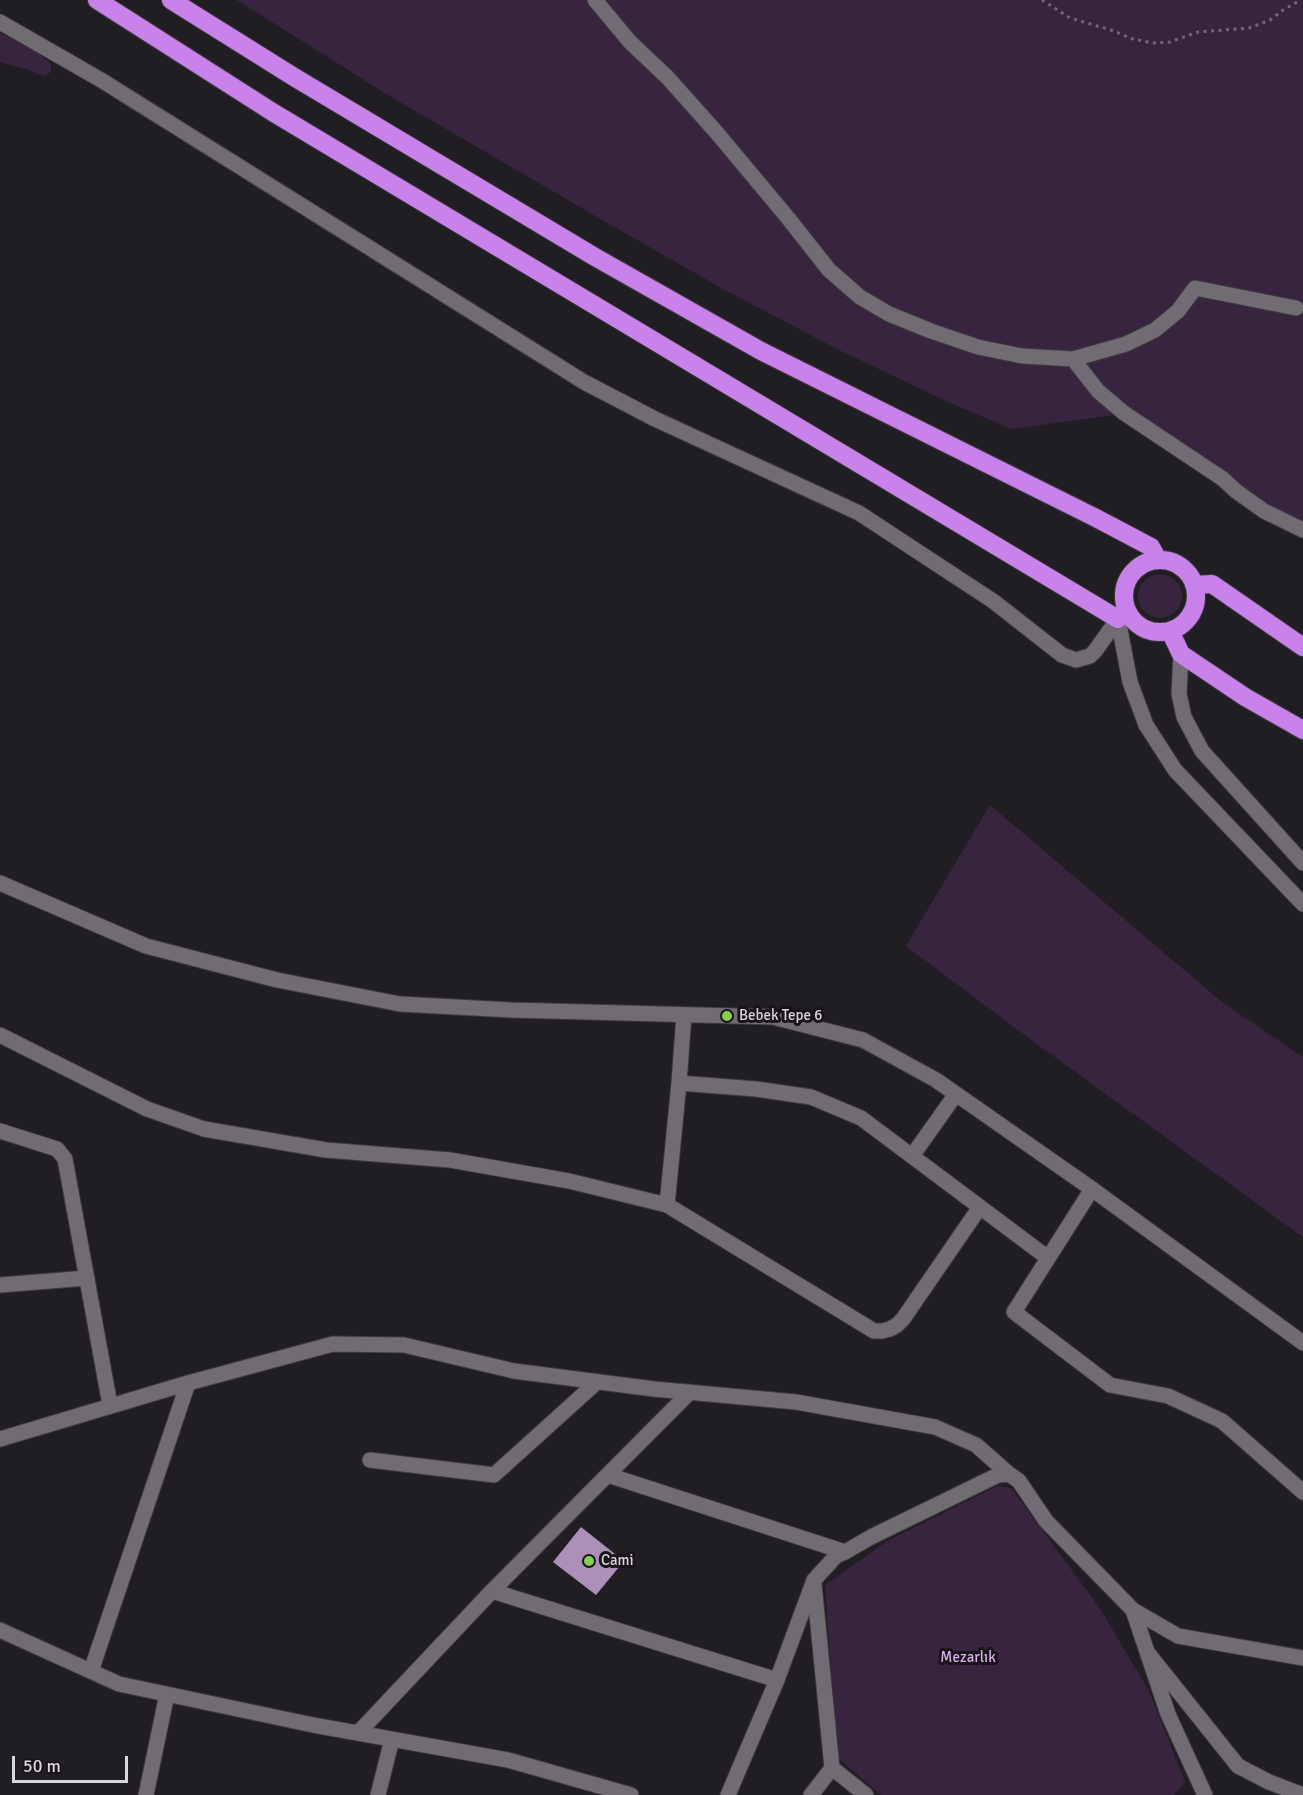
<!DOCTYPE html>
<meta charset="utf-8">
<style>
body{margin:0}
#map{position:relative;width:1303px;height:1795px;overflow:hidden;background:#211e23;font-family:Signika,sans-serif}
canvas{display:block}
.scale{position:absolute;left:12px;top:1756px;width:116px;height:27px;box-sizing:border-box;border:3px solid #d9d7db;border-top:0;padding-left:8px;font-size:18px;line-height:21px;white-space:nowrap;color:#d9d7db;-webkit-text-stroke:4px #18141a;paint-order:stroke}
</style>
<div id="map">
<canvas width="1303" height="1795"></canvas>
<div class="scale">50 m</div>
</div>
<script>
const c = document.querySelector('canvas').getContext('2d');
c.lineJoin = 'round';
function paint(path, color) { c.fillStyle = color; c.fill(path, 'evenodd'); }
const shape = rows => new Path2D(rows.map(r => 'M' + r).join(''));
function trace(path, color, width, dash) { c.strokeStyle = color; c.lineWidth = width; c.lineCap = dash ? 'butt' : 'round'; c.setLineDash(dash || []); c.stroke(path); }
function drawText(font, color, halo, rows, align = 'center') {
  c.font = font + ' Signika,sans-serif'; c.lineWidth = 6; c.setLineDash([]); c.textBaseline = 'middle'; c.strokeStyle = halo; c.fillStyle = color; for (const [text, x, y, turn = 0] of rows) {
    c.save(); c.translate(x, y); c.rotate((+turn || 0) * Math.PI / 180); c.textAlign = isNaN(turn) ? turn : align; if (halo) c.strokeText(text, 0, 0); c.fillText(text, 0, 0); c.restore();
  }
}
const green = shape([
 [237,0,1303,0,1303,537,1181,456,1114,415,1011,429,942,399,839,350,725,290,599,218,388,95],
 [0,33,34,50,48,61,51,64,51,72,44,76,40,75,26,69,0,62],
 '1138 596a22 22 0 1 1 44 0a22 22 0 1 1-44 0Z',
 [990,805,1223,1003,1303,1057,1303,1237,1041,1047,906,946],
 [998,1486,1011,1488,1099,1607,1149,1691,1185,1782,1174,1795,881,1795,837,1757,825,1585,889,1540]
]);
const building = shape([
 [581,1527,624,1561,596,1595,553,1562]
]);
const path = shape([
 [1042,0,1070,18,1111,30,1133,39,1153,43,1170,42,1198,32,1249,28,1270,20,1283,10,1301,0]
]);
const minor = shape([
 [595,0,630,42,668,78,717,133,788,218,829,270,860,297,889,314,931,331,978,347,1022,356,1073,359,1126,344,1155,330,1178,311,1195,288,1296,308],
 [0,22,101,80,584,382,655,419,859,513,993,601,1062,655,1076,660,1090,656,1095,651,1118,619],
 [1073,359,1098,391,1124,413,1223,479,1236,491,1264,511,1303,530],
 [1118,619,1130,682,1146,725,1175,770,1303,904],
 [1181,654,1179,694,1184,717,1202,751,1303,863],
 [0,883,146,946,277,980,400,1004,511,1010,773,1017,863,1040,936,1080,1092,1189,1303,1343],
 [0,1035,147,1109,204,1129,326,1150,450,1160,569,1181,667,1205,874,1331,882,1331,890,1329,897,1325,903,1319,980,1207],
 [679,1083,756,1089,811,1097,861,1118,1048,1258],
 [0,1131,57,1149,65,1159,110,1405],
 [912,1156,956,1094],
 [1092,1189,1014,1312,1110,1385,1168,1396,1222,1421,1303,1492],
 [667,1205,679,1083,684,1015],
 [0,1285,87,1278],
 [0,1439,188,1383,333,1344,404,1345,514,1371,654,1389,796,1402,935,1427,976,1445,1009,1474],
 [370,1460,494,1475,597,1382],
 [608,1475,845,1552],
 [814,1584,832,1768,866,1795],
 [492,1591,777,1680],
 [1133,1610,1168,1714,1205,1795],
 [0,1630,119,1684,313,1725,508,1760,631,1795],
 [1147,1652,1238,1766,1269,1782,1303,1795],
 [91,1671,188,1383],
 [358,1733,492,1591,690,1392],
 [146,1795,167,1694],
 [378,1795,392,1739],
 [728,1795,777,1680,814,1580,836,1556,845,1552,871,1537,998,1475,1009,1474,1019,1481,1046,1521,1133,1610,1178,1636,1303,1658],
 [811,1795,832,1768]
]);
const highway = shape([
 [97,0,274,113,1118,619,1127,612],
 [171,0,294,77,595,257,761,351,1096,518,1151,547,1158,560],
 '1124 596a36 36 0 1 1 72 0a36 36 0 1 1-72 0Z',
 [1194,585,1212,584,1303,647],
 [1170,631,1181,654,1245,697,1303,730]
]);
const markers = [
 [727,1016,6,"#84d04e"],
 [589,1561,6,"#84d04e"]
];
const poiNames = [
 ["Bebek Tepe 6",739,1016],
 ["Cami",601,1561]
];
const parkNames = [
 ["Mezarlık",968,1658]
];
paint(green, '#372540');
paint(building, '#ac90b9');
trace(minor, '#3c3a3e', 17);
trace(highway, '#3c3a3e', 20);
trace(path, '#6d6a6f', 3, [3, 4.5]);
trace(minor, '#716c73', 15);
trace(highway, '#ca82eb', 18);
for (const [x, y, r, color] of markers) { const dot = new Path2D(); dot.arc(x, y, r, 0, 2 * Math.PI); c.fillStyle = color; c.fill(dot); trace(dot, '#18141a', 2); }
drawText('15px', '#d9d7db', '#18141a', poiNames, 'left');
drawText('15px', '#d9afee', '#18141a', parkNames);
</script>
